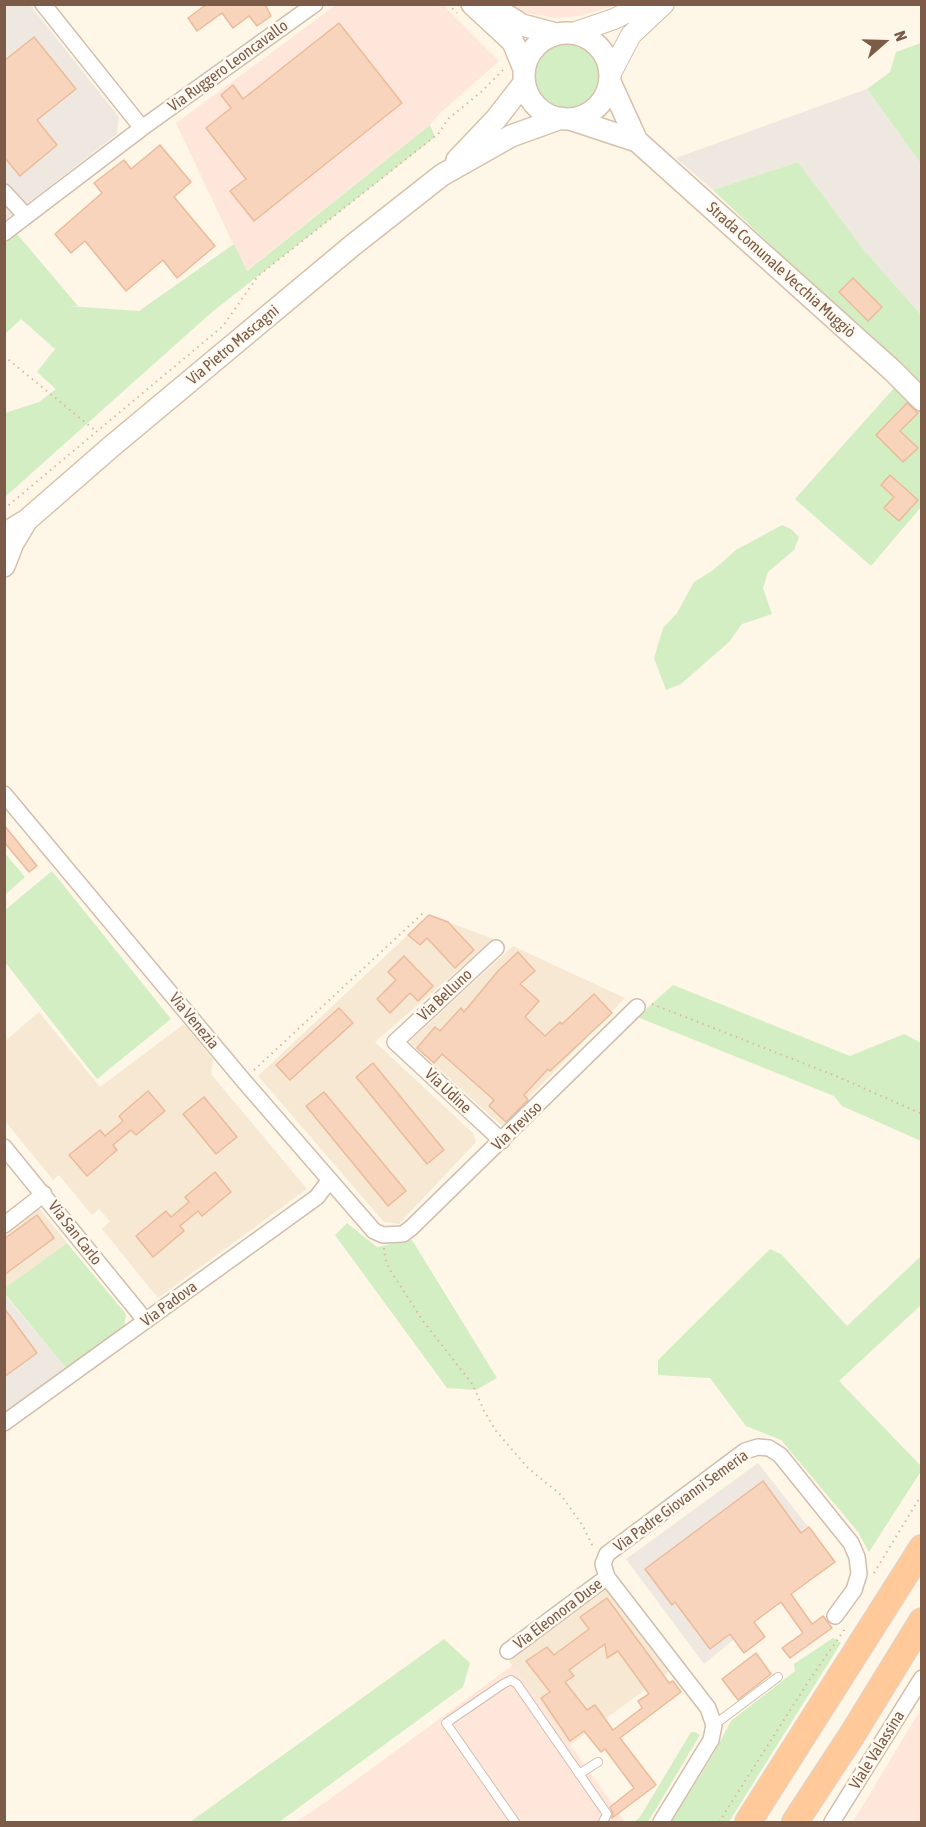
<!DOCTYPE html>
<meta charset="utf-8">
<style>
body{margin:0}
#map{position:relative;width:926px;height:1827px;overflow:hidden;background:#fef6e7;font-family:"Asap Condensed",sans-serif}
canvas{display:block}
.frame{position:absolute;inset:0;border:6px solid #7c5b48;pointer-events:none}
.north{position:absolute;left:854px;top:12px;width:60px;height:60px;-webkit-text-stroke:4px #fff9ef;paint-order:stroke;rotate:70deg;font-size:16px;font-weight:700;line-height:24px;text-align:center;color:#7c5b48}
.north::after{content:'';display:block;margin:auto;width:21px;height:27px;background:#7c5b48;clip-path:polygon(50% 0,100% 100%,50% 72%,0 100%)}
</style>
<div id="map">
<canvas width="926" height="1827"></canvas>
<div class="frame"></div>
<div class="north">N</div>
</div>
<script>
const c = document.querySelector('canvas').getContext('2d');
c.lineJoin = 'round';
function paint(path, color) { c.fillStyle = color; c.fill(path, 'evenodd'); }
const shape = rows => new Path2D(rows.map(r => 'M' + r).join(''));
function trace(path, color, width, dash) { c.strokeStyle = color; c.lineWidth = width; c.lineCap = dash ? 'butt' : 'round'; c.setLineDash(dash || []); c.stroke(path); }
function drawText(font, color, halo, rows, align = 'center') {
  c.font = font + ' "Asap Condensed",sans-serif'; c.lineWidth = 5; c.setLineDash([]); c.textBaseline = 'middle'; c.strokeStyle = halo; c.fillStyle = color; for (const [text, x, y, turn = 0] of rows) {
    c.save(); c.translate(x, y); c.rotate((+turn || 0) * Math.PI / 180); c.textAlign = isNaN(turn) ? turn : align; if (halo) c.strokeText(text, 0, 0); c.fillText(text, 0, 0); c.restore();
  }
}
const residential = shape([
 [429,915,494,939,375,1042,473,1133,476,1142,399,1224,384,1222,258,1076],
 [513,946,625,998,502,1126,409,1042],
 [39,1012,100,1087,184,1024,213,1059,211,1074,307,1189,158,1298,102,1229,110,1221,99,1209,92,1215,59,1175,53,1180,5,1121,4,1042],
 [39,1208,67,1243,5,1289,5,1234],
 [607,1589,669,1672,570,1745,509,1661]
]);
const commercial = shape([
 [336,5,443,5,499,61,440,113,430,125,246,271,176,123],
 [511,5,617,5,579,16,556,18,526,13],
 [513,1665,625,1822,296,1822,323,1804],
 [921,1709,921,1822,856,1822,854,1820]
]);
const industrial = shape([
 [5,5,30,5,119,117,117,134,5,221],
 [867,89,921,164,921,315,864,250,798,162,713,190,676,158],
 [4,1294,66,1368,5,1411,4,1411],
 [758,1463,835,1561,760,1618,704,1664,626,1559]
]);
const green = shape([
 '535 75a33 33 0 1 1 66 0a33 33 0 1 1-66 0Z',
 [921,43,922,43,921,164,867,89,890,72,896,52],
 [430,125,435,137,212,312,5,497,5,413,39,402,56,389,37,372,55,349,21,319,5,334,5,244,17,234,78,306,69,306,139,311,234,244,247,271],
 [798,162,864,250,921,315,921,388,713,190],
 [895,387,921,412,921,507,871,566,795,499],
 [782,525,791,529,799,537,794,550,768,572,763,588,772,614,742,624,729,642,681,684,666,690,654,658,663,628,677,613,694,582,712,571,736,550],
 [4,852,25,877,5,895,4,895],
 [52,871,171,1019,97,1079,5,962,5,910],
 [673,985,850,1056,904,1034,921,1043,921,1141,842,1106,834,1096,637,1017],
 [347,1223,377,1247,412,1240,497,1378,476,1390,447,1388,335,1235],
 [67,1243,126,1314,124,1327,66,1368,5,1294,4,1289],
 [770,1249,781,1254,847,1326,921,1256,921,1305,839,1381,921,1466,921,1471,869,1552,858,1532,781,1440,746,1426,710,1378,658,1375,658,1360],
 [833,1638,841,1643,729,1822,671,1822,713,1755,731,1721,795,1671,794,1664],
 [444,1639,470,1663,463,1687,279,1822,190,1822],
 [691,1732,695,1732,700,1735,648,1822,634,1822,640,1817]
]);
const building = shape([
 [207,4,265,4,271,16,257,26,249,16,233,28,222,13,197,31,188,18,207,4],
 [339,23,402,103,254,221,230,191,246,179,206,128,231,108,221,95,233,85,243,99,339,23],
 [34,37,76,89,37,120,57,145,20,176,4,157,4,61,34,37],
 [160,145,191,182,174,197,215,246,177,278,163,260,126,291,85,241,71,253,55,234,102,193,94,183,124,160,131,169,160,145],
 [853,278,882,307,868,321,839,292,853,278],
 [907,403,918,413,900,431,918,448,903,462,876,435,907,403],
 [890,475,918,500,899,521,884,508,894,497,881,485,890,475],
 [4,825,37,866,29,872,4,842,4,825],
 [429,915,448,922,474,950,455,968,427,938,420,945,408,935,429,915],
 [518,952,535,971,520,984,539,1001,525,1017,545,1036,560,1022,562,1024,594,994,612,1013,550,1071,548,1069,524,1095,528,1100,506,1122,489,1106,494,1100,442,1054,434,1063,417,1048,435,1027,440,1031,461,1008,464,1012,498,971,518,952],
 [404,956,433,986,418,1001,410,993,390,1013,377,999,396,980,388,972,404,956],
 [339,1008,353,1023,290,1080,276,1065,339,1008],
 [373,1063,444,1150,427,1164,356,1077,373,1063],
 [148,1091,165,1111,136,1135,131,1130,113,1145,117,1150,87,1176,69,1155,100,1130,105,1136,123,1121,119,1116,148,1091],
 [324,1092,406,1191,388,1206,306,1106,324,1092],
 [204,1097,237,1137,216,1154,183,1114,204,1097],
 [215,1172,231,1192,202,1216,198,1211,180,1226,184,1231,153,1257,136,1236,166,1211,171,1217,189,1202,185,1197,215,1172],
 [37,1215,54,1238,4,1275,4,1239,37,1215],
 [4,1308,37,1353,4,1377,4,1308],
 [763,1481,801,1533,809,1527,835,1562,791,1594,812,1624,823,1616,832,1628,790,1658,782,1648,803,1633,781,1602,754,1622,765,1637,744,1653,730,1634,710,1649,675,1602,672,1605,645,1569,763,1481],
 [607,1598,669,1683,673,1681,681,1692,620,1738,656,1785,612,1818,613,1813,610,1807,634,1788,605,1749,601,1752,584,1731,570,1741,541,1698,550,1692,526,1661,547,1647,554,1655,589,1629,580,1617,607,1598],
 [605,1644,607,1658,618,1651,649,1694,638,1701,642,1708,613,1730,595,1705,587,1710,565,1682,574,1676,569,1670,605,1644],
 [756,1653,771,1674,738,1700,722,1679,756,1653]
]);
const path = shape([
 [448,4,457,13],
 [4,356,97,432],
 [4,509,223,326,258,276,439,133,448,119,481,92,505,68],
 [652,1004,836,1076,922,1114],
 [254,1070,423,913],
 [384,1248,385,1258,390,1270,423,1321,473,1385,484,1411,496,1431,528,1468,561,1495,583,1526,594,1549],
 [874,1573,922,1494],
 [719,1822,810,1679,847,1626]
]);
const service = shape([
 [714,1725,778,1677],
 [579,1774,598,1762],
 [515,1822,446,1723,503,1684,511,1680,517,1684,607,1814,603,1822]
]);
const minor = shape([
 [43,4,142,128],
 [4,192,26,216],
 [4,233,142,128,315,4],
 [4,794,243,1080,374,1231,383,1235,403,1234,411,1228,637,1007],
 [496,948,395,1042,502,1141],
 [4,1147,145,1320],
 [4,1225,44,1194],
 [4,1423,317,1197,329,1181],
 [508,1651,607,1577],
 [661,1822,711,1740,714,1725,708,1708,607,1577,603,1564,607,1554,745,1451,758,1447,769,1448,780,1455,793,1471,851,1543,857,1557,859,1574,854,1590,835,1616],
 [832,1822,922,1678]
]);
const tertiary = shape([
 [573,33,614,19,644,4],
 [610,75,631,35,664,4]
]);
const secondary = shape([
 [472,4,513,42,524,69],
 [489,4,522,25,556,34],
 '524 76a43 43 0 1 1 86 0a43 43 0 1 1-86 0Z',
 [610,82,637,141],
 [570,119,637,141,893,371,922,400],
 [457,160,496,119,524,83],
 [4,534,27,520,112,446,353,245,442,175,511,136,561,118],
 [4,566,13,543,25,523]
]);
const trunk = shape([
 [748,1822,922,1548],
 [795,1822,852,1735,922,1621]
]);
const streetNames = [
 ["Via Ruggero Leoncavallo",228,66,-36],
 ["Strada Comunale Vecchia Muggiò",781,270,42],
 ["Via Pietro Mascagni",233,345,-40],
 ["Via Belluno",445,995,-43],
 ["Via Venezia",194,1021,50],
 ["Via Udine",448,1091,43],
 ["Via Treviso",517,1126,-44],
 ["Via San Carlo",75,1233,52],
 ["Via Padova",169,1304,-36],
 ["Via Padre Giovanni Semeria",681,1501,-36],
 ["Via Eleonora Duse",558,1614,-37],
 ["Viale Valassina",877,1750,-58]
];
paint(residential, '#f7e8d4');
paint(commercial, '#ffe6da');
paint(industrial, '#efe8e1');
paint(green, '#d3eec3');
paint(building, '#f7d4bb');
trace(building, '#ebbb9a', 1.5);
trace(service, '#d3bdab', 10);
trace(minor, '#d3bdab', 18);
trace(tertiary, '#d3bdab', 22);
trace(secondary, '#d8c0aa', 24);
trace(trunk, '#ddd4cf', 28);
trace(path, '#ddb89e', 2, [1.5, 4.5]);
trace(service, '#fff', 8);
trace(minor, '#fff', 15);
trace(tertiary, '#fff', 20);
trace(secondary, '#fff', 21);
trace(trunk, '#ffc99a', 26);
drawText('16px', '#7c5b48', '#fff9ef', streetNames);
</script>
